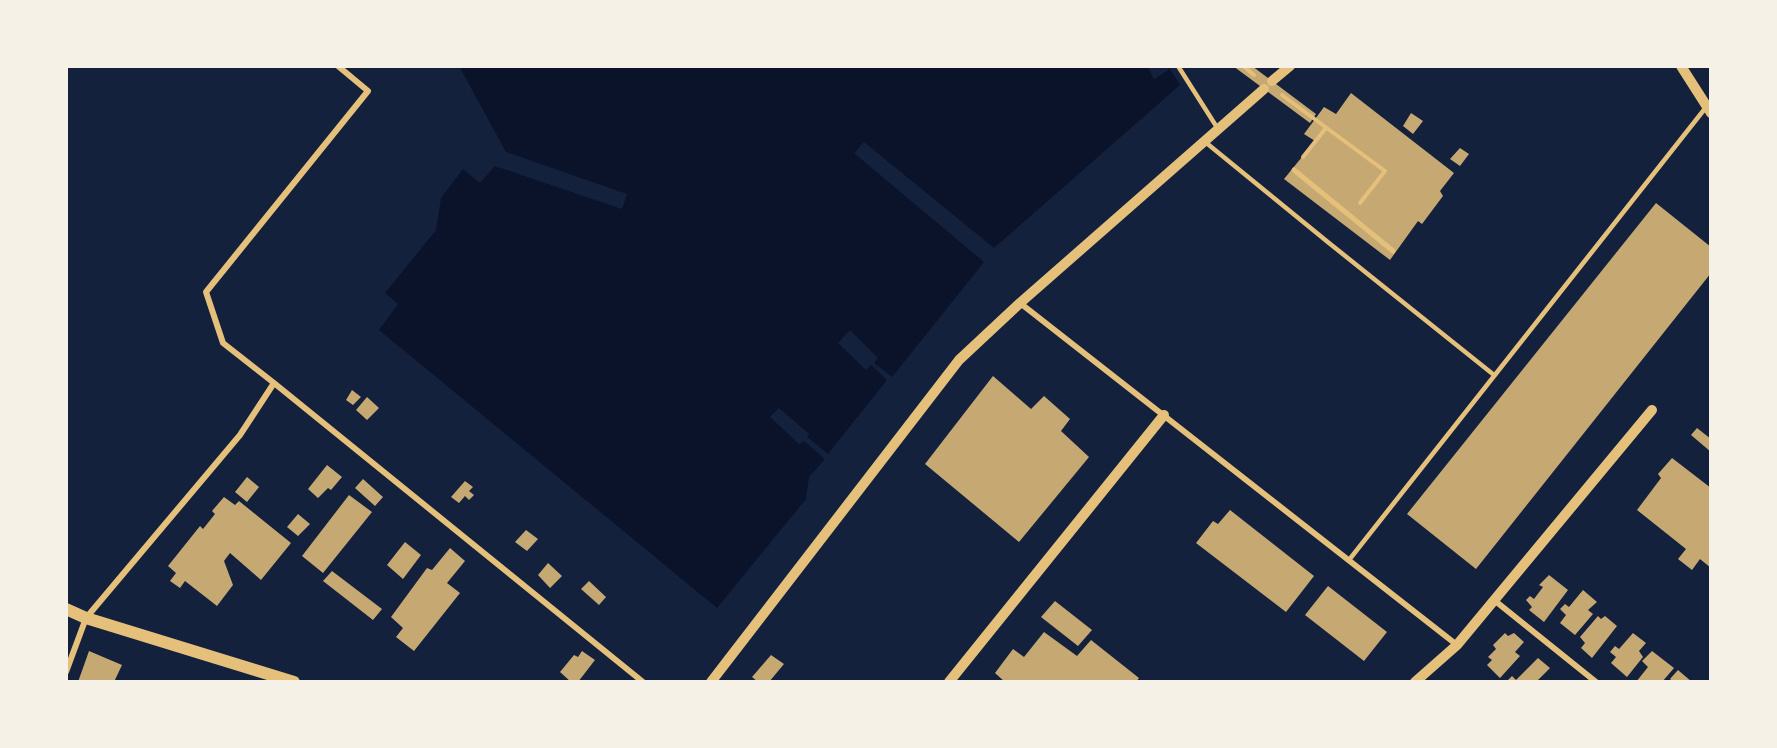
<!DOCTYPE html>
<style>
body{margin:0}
#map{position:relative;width:1777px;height:748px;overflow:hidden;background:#14213d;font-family:Manrope,sans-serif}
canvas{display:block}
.frame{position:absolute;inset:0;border:68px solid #f6f1e7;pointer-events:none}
</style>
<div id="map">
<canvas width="1777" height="748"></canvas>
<div class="frame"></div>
</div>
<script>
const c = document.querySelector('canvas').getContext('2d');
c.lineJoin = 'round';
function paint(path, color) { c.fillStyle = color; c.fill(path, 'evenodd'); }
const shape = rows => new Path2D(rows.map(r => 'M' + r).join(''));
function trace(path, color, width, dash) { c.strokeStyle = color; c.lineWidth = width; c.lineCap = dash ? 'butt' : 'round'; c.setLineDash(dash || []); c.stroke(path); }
const water = shape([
 [459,66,1144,66,1148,67,1154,79,1170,69,1180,85,994,248,864,142,854,153,984,262,892,377,874,363,878,358,850,330,838,343,866,370,871,365,887,380,828,454,807,437,809,434,779,408,770,417,799,444,804,441,825,459,809,477,806,499,717,608,379,330,398,304,385,293,436,230,441,198,463,169,480,183,495,166,622,209,627,194,506,152]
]);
const building = shape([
 [1233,66,1252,66,1316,114,1310,123],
 [1351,93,1454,173,1440,191,1443,196,1422,224,1418,221,1390,260,1284,179,1315,141,1304,134,1324,107,1336,114],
 [1411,113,1423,121,1413,134,1403,126],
 [1460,148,1469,154,1460,166,1450,159],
 [1656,203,1711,247,1711,273,1476,569,1407,514],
 [993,376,1031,409,1044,396,1070,419,1061,431,1089,457,1019,542,925,464],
 [352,390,361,397,353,405,346,400],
 [367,397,379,408,367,420,356,410],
 [1697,428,1711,439,1711,452,1691,435],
 [1672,458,1711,488,1711,568,1700,559,1692,570,1678,559,1686,549,1637,510,1661,478,1658,474],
 [327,465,342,477,331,490,328,488,318,498,308,489],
 [247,477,259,487,247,502,235,492],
 [363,479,383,497,375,506,355,488],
 [465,481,473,487,469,491,474,495,469,500,465,496,459,503,451,497],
 [349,495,372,512,323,573,302,556],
 [224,497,235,505,239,501,291,543,261,580,230,553,224,561,233,585,217,606,185,581,180,588,170,581,176,573,168,566,200,526,203,529,215,514,212,511],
 [1230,510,1314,576,1286,612,1196,543,1213,521,1218,524],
 [298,514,310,524,298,536,287,527],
 [526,530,538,539,527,551,515,542],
 [405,542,421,555,403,579,387,565],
 [450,548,465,561,447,583,460,593,414,651,396,637,403,628,391,617,427,568,432,570],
 [548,563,562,576,550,588,538,575],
 [332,571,382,609,373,620,323,581],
 [1549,575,1568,590,1544,622,1529,610,1532,607,1526,600,1530,596,1534,599,1543,587,1539,585],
 [589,581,606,597,599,605,581,589],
 [1328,586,1387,632,1364,661,1305,615],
 [1583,590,1597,602,1588,610,1593,614,1575,635,1560,623,1566,615,1560,609,1565,604,1569,607],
 [1055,601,1092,630,1078,646,1041,617],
 [1598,616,1601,619,1605,616,1617,626,1592,658,1581,648,1585,643,1580,637],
 [1044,632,1077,656,1091,640,1139,678,1136,682,1005,682,995,673,1013,649,1024,657],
 [1505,633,1508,636,1514,633,1524,642,1515,652,1520,656,1500,678,1487,665,1492,660,1488,657,1496,649,1493,645],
 [1633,633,1646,643,1639,651,1643,657,1627,677,1611,663,1616,657,1610,652,1615,646,1619,649],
 [89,651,122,665,114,682,78,682],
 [582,651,595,660,578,682,571,682,560,672,574,655,578,657],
 [1652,651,1674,668,1662,682,1636,682,1648,667,1642,661],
 [771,655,784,664,769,682,758,682,752,677],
 [1538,658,1550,668,1538,680,1540,682,1506,682,1512,676,1516,680],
 [1678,670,1692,682,1673,682,1670,679]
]);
const path = shape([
 [1243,66,1254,75],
 [1282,95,1385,171,1360,203],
 [1303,157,1326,128]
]);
const service = shape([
 [1178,66,1218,129],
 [1204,141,1329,243,1494,375],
 [1349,560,1707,106]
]);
const pedestrian = shape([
 [1294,170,1393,251]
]);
const minor = shape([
 [1020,303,1457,645],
 [274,383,223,343,206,292,368,91,338,66],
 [1494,600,1596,682],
 [66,672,86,618,240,435,274,383,643,682]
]);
const tertiary = shape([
 [1681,66,1711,113],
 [1272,81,1290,66],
 [711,682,959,360,1020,303,1264,89],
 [949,682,1164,415],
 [1415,682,1457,645,1652,410]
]);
const secondary = shape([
 [66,609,86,618,294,682]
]);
paint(water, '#0b132b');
paint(building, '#c6a872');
trace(path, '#e5c07b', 4);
trace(service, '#e5c07b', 4.5);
trace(pedestrian, '#e5c07b', 5);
trace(minor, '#e5c07b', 6);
trace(tertiary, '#e5c07b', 10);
trace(secondary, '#e5c07b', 12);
</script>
